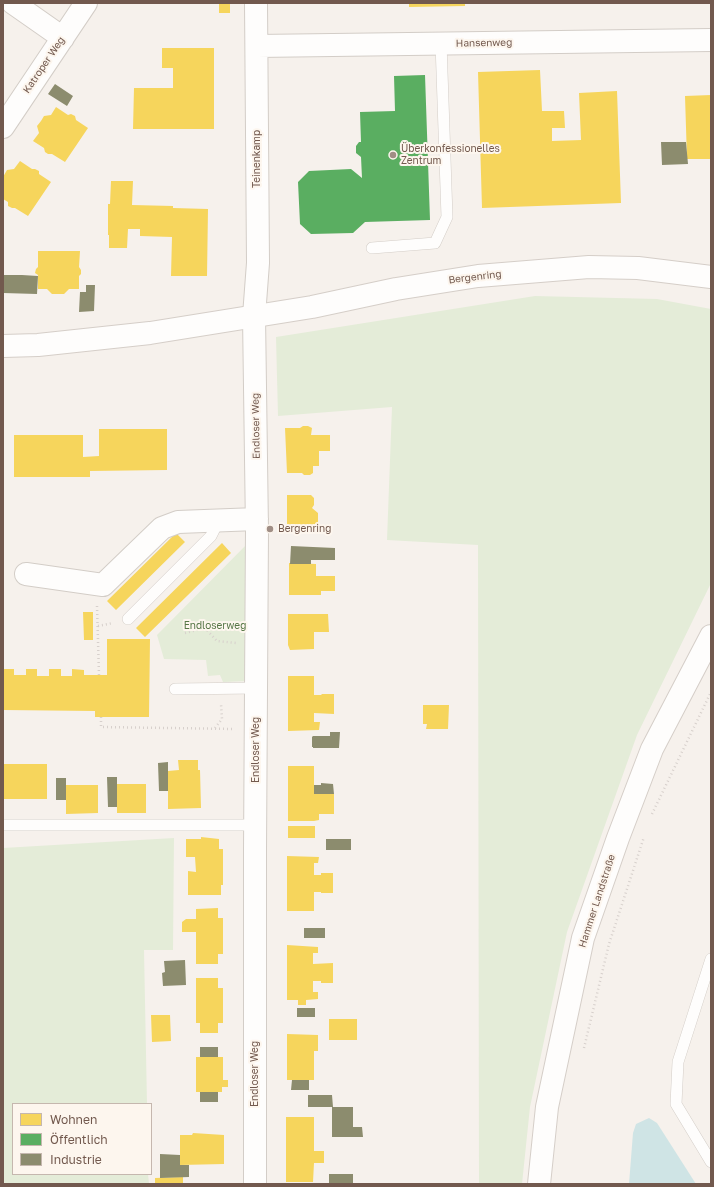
<!DOCTYPE html>
<meta charset="utf-8">
<style>
body{margin:0}
#map{position:relative;width:714px;height:1187px;overflow:hidden;background:#f6f1ec;font-family:"Golos Text",sans-serif}
canvas{display:block}
.frame{position:absolute;inset:0;border:4px solid #72594e;pointer-events:none}
.legend{position:absolute;left:12px;top:1103px;width:140px;height:72px;box-sizing:border-box;background:#fdf6ee;border:1px solid #c5b7ae;margin:0;padding:5px 7px;list-style:none;font-size:12px;color:#72594e}
.legend li{display:flex;align-items:center;gap:8px;height:20px}
.legend b{width:20px;border:1px solid #c5b7ae}
</style>
<div id="map">
<canvas width="714" height="1187"></canvas>
<div class="frame"></div>
<ul class="legend">
<li><b style="height:11px;background:#f6d55c"></b>Wohnen</li>
<li><b style="height:11px;background:#5aae61"></b>Öffentlich</li>
<li><b style="height:11px;background:#8c8c6e"></b>Industrie</li>
</ul>
</div>
<script>
const c = document.querySelector('canvas').getContext('2d');
c.lineJoin = 'round';
function paint(path, color) { c.fillStyle = color; c.fill(path, 'evenodd'); }
const shape = rows => new Path2D(rows.map(r => 'M' + r).join(''));
function trace(path, color, width, dash) { c.strokeStyle = color; c.lineWidth = width; c.lineCap = dash ? 'butt' : 'round'; c.setLineDash(dash || []); c.stroke(path); }
function drawText(font, color, halo, rows, align = 'center') {
  c.font = font + ' "Golos Text",sans-serif'; c.lineWidth = 4; c.setLineDash([]); c.textBaseline = 'middle'; c.strokeStyle = halo; c.fillStyle = color; for (const [text, x, y, turn = 0] of rows) {
    c.save(); c.translate(x, y); c.rotate((+turn || 0) * Math.PI / 180); c.textAlign = isNaN(turn) ? turn : align; if (halo) c.strokeText(text, 0, 0); c.fillText(text, 0, 0); c.restore();
  }
}
const green = shape([
 [535,296,657,299,711,309,711,583,637,735,567,932,530,1107,522,1184,479,1184,478,545,387,540,392,407,278,416,276,337],
 [252,539,249,681,223,682,220,675,208,676,206,660,164,659,157,635],
 [174,838,173,950,144,950,147,1104,13,1104,13,1174,148,1174,149,1184,3,1184,3,848]
]);
const water = shape([
 [649,1118,657,1123,696,1184,629,1184,633,1133,636,1124]
]);
const homes = shape([
 [219,3,230,3,230,13,219,13],
 [409,3,465,3,465,6,409,7],
 [162,48,214,48,214,129,133,129,134,88,173,88,173,68,162,68],
 [540,70,542,111,564,111,565,128,552,128,552,141,581,140,579,93,617,91,621,203,482,208,478,72],
 [711,95,711,159,687,159,685,96],
 [56,107,68,115,71,114,75,116,76,120,88,128,65,162,52,154,48,154,45,152,44,148,33,141,39,133,37,126,41,121,44,116,51,115],
 [20,161,32,169,35,169,39,171,39,174,51,182,28,216,15,208,12,208,8,206,8,202,3,199,3,177,7,170,14,169],
 [111,181,133,181,132,205,173,206,173,208,208,209,207,276,171,276,172,237,140,236,140,229,128,229,127,248,109,248,109,235,108,235,108,204,110,204],
 [38,251,80,251,79,267,81,270,81,274,79,276,79,289,69,289,64,294,52,294,47,289,38,289,38,275,35,273,36,269,38,267],
 [303,426,308,426,312,428,311,435,330,435,330,451,319,451,319,466,313,466,313,473,310,475,304,475,302,473,287,473,285,428,300,428],
 [99,429,167,429,167,470,90,471,90,477,14,477,14,435,83,435,83,457,99,456],
 [287,495,311,495,314,498,314,505,312,508,318,513,318,523,315,526,287,526],
 [176,533,185,542,116,610,107,601],
 [222,543,231,553,145,637,136,628],
 [289,563,316,564,316,576,335,576,335,591,321,591,321,595,289,595],
 [83,612,93,612,93,640,84,640],
 [288,614,328,614,329,632,314,632,314,649,290,650,288,645],
 [107,639,150,639,149,717,95,717,95,711,3,710,4,669,14,669,14,675,26,675,26,669,37,669,37,676,49,676,49,669,61,669,61,676,72,676,72,669,84,670,84,675,107,675],
 [288,676,314,676,314,695,321,695,322,694,334,694,334,714,314,713,314,722,320,722,319,730,288,731],
 [423,705,449,705,448,729,426,729,427,724,423,724],
 [178,760,198,760,198,770,200,770,201,808,168,809,168,771,179,770],
 [3,764,47,764,47,799,3,799],
 [288,766,314,766,314,794,334,794,334,814,319,814,319,820,314,821,288,821],
 [117,784,146,784,146,813,117,813],
 [66,785,98,785,98,813,66,814],
 [288,826,315,826,315,838,288,838],
 [201,837,219,839,219,849,223,849,223,885,221,885,221,895,188,895,188,871,196,872,195,857,186,857,186,839,201,839],
 [287,856,319,857,318,863,314,863,314,875,321,875,321,873,333,873,333,893,321,893,321,892,314,892,314,911,287,911],
 [218,908,218,918,223,918,223,954,218,954,218,964,196,964,196,932,182,932,182,922,186,919,196,919,196,909],
 [287,945,318,947,318,953,313,953,313,964,333,963,333,983,321,983,321,981,313,981,313,992,318,992,318,999,306,1000,306,1005,298,1005,298,1000,287,1000],
 [196,978,218,978,218,988,223,988,223,1023,218,1023,218,1033,200,1033,200,1023,196,1023],
 [151,1015,170,1015,171,1041,152,1042],
 [329,1019,357,1019,357,1040,329,1040],
 [287,1034,318,1035,318,1051,314,1051,314,1080,287,1080],
 [196,1057,223,1057,223,1080,228,1080,228,1087,222,1087,222,1092,196,1092],
 [286,1117,314,1117,314,1151,324,1151,324,1163,314,1163,313,1182,286,1182],
 [193,1133,224,1135,224,1164,180,1165,180,1135,192,1135],
 [183,1177,183,1184,155,1184,155,1178]
]);
const public = shape([
 [425,75,430,220,365,222,353,233,311,234,300,224,298,182,309,171,351,169,362,178,361,157,356,153,356,146,359,142,361,142,360,112,395,111,394,76]
]);
const industry = shape([
 [55,84,73,96,67,106,48,94],
 [661,142,686,142,688,164,662,165],
 [4,275,22,275,38,276,37,294,3,293],
 [86,285,95,285,94,311,79,312,80,292,86,292],
 [291,546,335,548,335,560,311,560,311,564,290,564],
 [330,732,340,732,339,748,313,748,313,747,312,747,312,737,313,736,330,736],
 [168,762,168,791,159,791,158,763],
 [107,777,117,777,117,807,108,807],
 [56,778,66,778,66,800,56,800],
 [321,783,333,784,334,794,314,794,314,785,321,785],
 [326,839,351,839,351,850,326,850],
 [304,928,325,928,325,938,304,938],
 [185,960,186,985,163,986,162,973,165,972,164,961],
 [297,1008,315,1008,315,1017,297,1017],
 [200,1047,218,1047,218,1057,200,1057],
 [292,1080,309,1080,309,1090,291,1090],
 [200,1092,218,1092,218,1102,200,1102],
 [308,1095,332,1095,333,1107,308,1107],
 [332,1107,353,1107,353,1127,362,1127,363,1137,332,1137],
 [160,1154,180,1155,180,1165,189,1165,189,1177,160,1178],
 [329,1174,353,1174,353,1184,329,1184]
]);
const path = shape([
 [97,606,99,675],
 [98,626,113,623],
 [185,633,205,628,217,641,236,643],
 [101,717,101,727,235,729],
 [215,728,222,719,221,704],
 [652,814,711,692],
 [584,1048,609,944,644,837]
]);
const lane = shape([
 [372,248,435,243,447,217,441,43],
 [128,619,211,536,219,520],
 [175,689,256,688],
 [3,825,255,825],
 [711,959,678,1062,676,1104,711,1162]
]);
const street = shape([
 [13,3,63,38],
 [257,46,711,40],
 [3,127,86,3],
 [26,574,103,585,162,528,178,522,257,519],
 [255,1184,255,850,257,530,254,316,258,263,256,3]
]);
const secondary = shape([
 [3,346,38,345,150,333,312,307,396,289,478,276,589,267,638,268,711,277],
 [539,1184,547,1107,583,938,618,838,652,749,711,636]
]);
const markers = [
 [393,155,4,"#a08e85"],
 [270,529,4,"#a08e85"]
];
const streetNames = [
 ["Hansenweg",484,43,-1],
 ["Katroper Weg",44,65,-56],
 ["Teinenkamp",257,159,-90],
 ["Bergenring",475,277,-7],
 ["Endloser Weg",256,426,-91],
 ["Endloser Weg",256,750,-90],
 ["Hammer Landstraße",597,901,-72],
 ["Endloser Weg",255,1074,-90]
];
const poiNames = [
 ["Überkonfessionelles",401,149],
 ["Zentrum",401,161],
 ["Bergenring",278,529]
];
const parkNames = [
 ["Endloserweg",215,626]
];
paint(green, '#e4ecd8');
paint(water, '#cfe4e5');
paint(homes, '#f6d55c');
paint(public, '#5aae61');
paint(industry, '#8c8c6e');
trace(lane, '#d3cdc7', 12);
trace(street, '#d3cdc7', 24);
trace(secondary, '#d5cec8', 24);
trace(path, '#d7d0cc', 2.5, [1, 3]);
trace(lane, '#fefdfc', 11);
trace(street, '#fefdfc', 22);
trace(secondary, '#fefdfc', 22);
for (const [x, y, r, color] of markers) { const dot = new Path2D(); dot.arc(x, y, r, 0, 2 * Math.PI); c.fillStyle = color; c.fill(dot); trace(dot, '#fdf6ee', 1.5); }
drawText('10px', '#72594e', '#fdf6ee', streetNames);
drawText('10px', '#72594e', '#fdf6ee', poiNames, 'left');
drawText('10px', '#577747', '#fdf6ee', parkNames);
</script>
